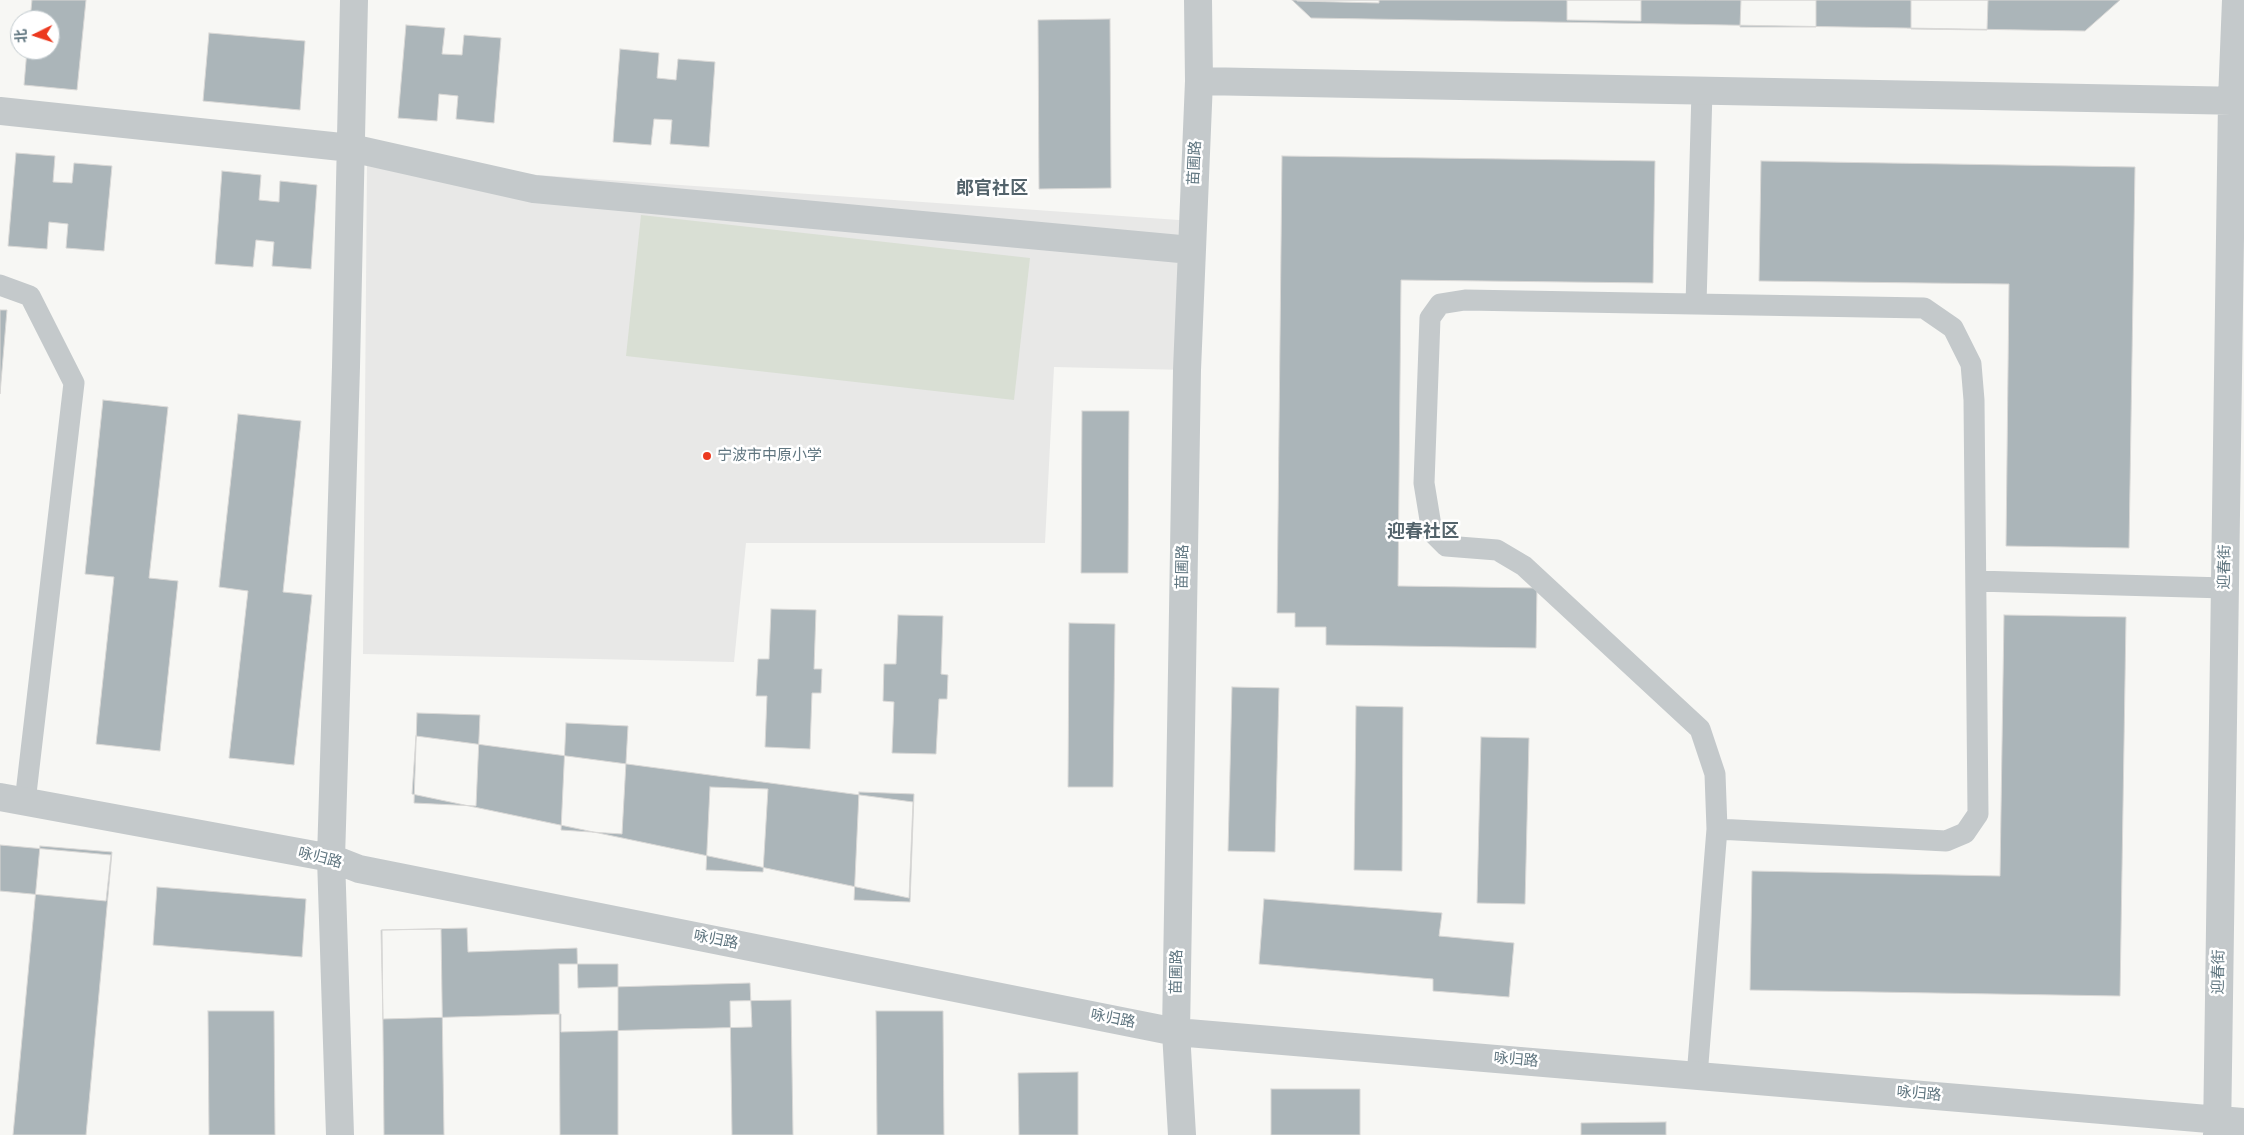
<!DOCTYPE html>
<meta charset="utf-8">
<style>
body{margin:0}
#map{position:relative;width:2244px;height:1135px;overflow:hidden;background:#f7f7f4;font-family:Manrope,"Noto Sans SC",sans-serif}
canvas{display:block}
.north{position:absolute;left:10px;top:10px;width:50px;height:50px;box-sizing:border-box;background:#fff;border:1px solid #bfc8cc;border-radius:50%;rotate:266deg;font-size:14px;font-weight:700;line-height:20px;text-align:center;color:#607680}
.north::after{content:'';display:block;margin:auto;width:18px;height:22px;background:#ec391f;clip-path:polygon(50% 0,100% 100%,50% 72%,0 100%)}
</style>
<div id="map">
<canvas width="2244" height="1135"></canvas>
<div class="north">北</div>
</div>
<script>
const c = document.querySelector('canvas').getContext('2d');
c.lineJoin = 'round';
function paint(path, color) { c.fillStyle = color; c.fill(path, 'evenodd'); }
const shape = rows => new Path2D(rows.map(r => 'M' + r).join(''));
function trace(path, color, width, dash) { c.strokeStyle = color; c.lineWidth = width; c.lineCap = dash ? 'butt' : 'round'; c.setLineDash(dash || []); c.stroke(path); }
function drawText(font, color, halo, rows, align = 'center') {
  c.font = font + ' Manrope,"Noto Sans SC",sans-serif'; c.lineWidth = 5; c.setLineDash([]); c.textBaseline = 'middle'; c.strokeStyle = halo; c.fillStyle = color; for (const [text, x, y, turn = 0] of rows) {
    c.save(); c.translate(x, y); c.rotate((+turn || 0) * Math.PI / 180); c.textAlign = isNaN(turn) ? turn : align; if (halo) c.strokeText(text, 0, 0); c.fillText(text, 0, 0); c.restore();
  }
}
const built = shape([
 [367,163,1193,221,1187,370,1054,367,1045,543,746,543,734,662,363,654]
]);
const green = shape([
 [641,215,1030,258,1014,400,626,356]
]);
const building = shape([
 [32,0,86,0,77,90,24,85,27,50,50,50,50,20,30,20,32,0],
 [1292,0,2120,0,2085,31,1311,18,1292,0],
 [1297,0,1379,0,1379,3,1297,1,1297,0],
 [1567,0,1641,0,1641,21,1567,20,1567,0],
 [1741,0,1816,0,1816,27,1740,27,1741,0],
 [1911,0,1988,0,1987,30,1911,29,1911,0],
 [1110,19,1111,188,1039,189,1038,20,1110,19],
 [406,25,445,28,442,54,462,55,464,35,501,38,494,123,456,119,458,96,439,94,437,121,398,118,406,25],
 [209,33,305,41,300,110,203,101,209,33],
 [620,49,659,53,657,78,676,80,678,59,715,62,709,147,670,144,672,120,654,119,651,145,613,142,620,49],
 [16,153,55,156,53,182,72,183,74,163,112,166,104,251,66,248,68,224,49,222,47,249,8,246,16,153],
 [1282,156,1655,161,1653,283,1401,280,1398,586,1537,588,1536,648,1326,645,1326,627,1295,627,1295,613,1277,613,1282,156],
 [1761,161,2135,167,2129,548,2006,546,2009,284,1759,281,1761,161],
 [222,171,261,175,259,200,279,202,280,181,317,185,311,269,272,266,274,242,256,240,253,267,215,264,222,171],
 [0,310,7,310,0,394,0,310],
 [103,400,168,407,149,578,178,581,160,751,96,744,114,577,85,574,103,400],
 [1082,411,1129,411,1128,573,1081,573,1082,411],
 [238,414,301,421,283,592,312,595,294,765,229,758,248,591,219,587,238,414],
 [771,609,816,610,814,669,822,669,821,693,812,693,810,749,765,747,767,696,756,696,758,659,769,659,771,609],
 [898,615,943,616,941,674,948,675,947,699,939,699,936,754,892,753,894,702,883,701,884,664,896,664,898,615],
 [2004,615,2126,617,2120,996,1750,990,1752,871,2000,876,2004,615],
 [1069,623,1115,624,1113,787,1068,787,1069,623],
 [1232,687,1279,688,1275,852,1228,851,1232,687],
 [1356,706,1403,707,1402,871,1354,870,1356,706],
 [417,713,480,715,476,806,414,803,417,713],
 [566,723,628,726,622,834,561,830,566,723],
 [416,736,913,802,909,898,412,794,416,736],
 [1481,737,1529,738,1525,904,1477,903,1481,737],
 [710,787,768,789,763,872,706,870,710,787],
 [859,792,914,794,910,902,854,900,859,792],
 [0,845,111,855,106,901,0,891,0,845],
 [40,846,112,852,86,1135,13,1135,40,846],
 [157,887,306,899,302,957,153,945,157,887],
 [1264,899,1442,913,1439,936,1514,943,1509,997,1433,991,1433,979,1259,964,1264,899],
 [467,928,468,952,577,948,578,988,750,983,752,1027,561,1032,561,1014,383,1019,381,930,467,928],
 [441,929,444,1135,384,1135,382,930,441,929],
 [559,964,618,964,618,1135,560,1135,559,964],
 [791,1000,793,1135,732,1135,730,1001,791,1000],
 [208,1011,274,1011,275,1135,209,1135,208,1011],
 [876,1011,943,1011,944,1135,877,1135,876,1011],
 [1078,1072,1078,1135,1019,1135,1018,1073,1078,1072],
 [1271,1089,1360,1089,1360,1135,1271,1135,1271,1089],
 [1666,1122,1666,1135,1581,1135,1581,1123,1666,1122]
]);
const lane = shape([
 [0,285,30,296,74,383,25,802],
 [1696,304,1702,91],
 [1976,581,2225,588],
 [1697,1076,1717,829,1715,774,1700,729,1524,566,1497,550,1446,546,1432,532,1424,483,1430,318,1440,304,1465,300,1924,308,1953,328,1971,364,1974,400,1978,814,1965,833,1946,841,1717,829]
]);
const street = shape([
 [1199,81,2244,101],
 [0,111,351,148,534,189,1191,250],
 [0,797,331,858,359,869,1176,1032,2244,1122],
 [340,1135,331,858,346,367,354,0],
 [1182,1135,1176,1032,1187,370,1199,81,1198,0],
 [2217,1135,2232,100,2236,0]
]);
const markers = [
 [707,456,5,"#ec391f"]
];
const streetNames = [
 ["苗圃路",1195,163,-87],
 ["苗圃路",1183,567,-89],
 ["迎春街",2225,567,-89],
 ["咏归路",320,858,14],
 ["咏归路",716,940,11],
 ["苗圃路",1177,972,-89],
 ["迎春街",2219,972,-89],
 ["咏归路",1113,1019,11],
 ["咏归路",1516,1060,5],
 ["咏归路",1919,1094,5]
];
const poiNames = [
 ["宁波市中原小学",717,456]
];
const quarterNames = [
 ["郎官社区",992,189],
 ["迎春社区",1423,532]
];
paint(built, '#e8e8e7');
paint(green, '#d9dfd4');
paint(building, '#abb5b9');
trace(building, '#d9d8d6', 1);
trace(lane, '#c4c9cb', 21);
trace(street, '#c4c9cb', 28);
for (const [x, y, r, color] of markers) { const dot = new Path2D(); dot.arc(x, y, r, 0, 2 * Math.PI); c.fillStyle = color; c.fill(dot); trace(dot, '#fff', 2); }
drawText('15px', '#607680', '#fff', streetNames);
drawText('15px', '#607680', '#fff', poiNames, 'left');
drawText('bold 18px', '#53636b', '#fff', quarterNames);
</script>
